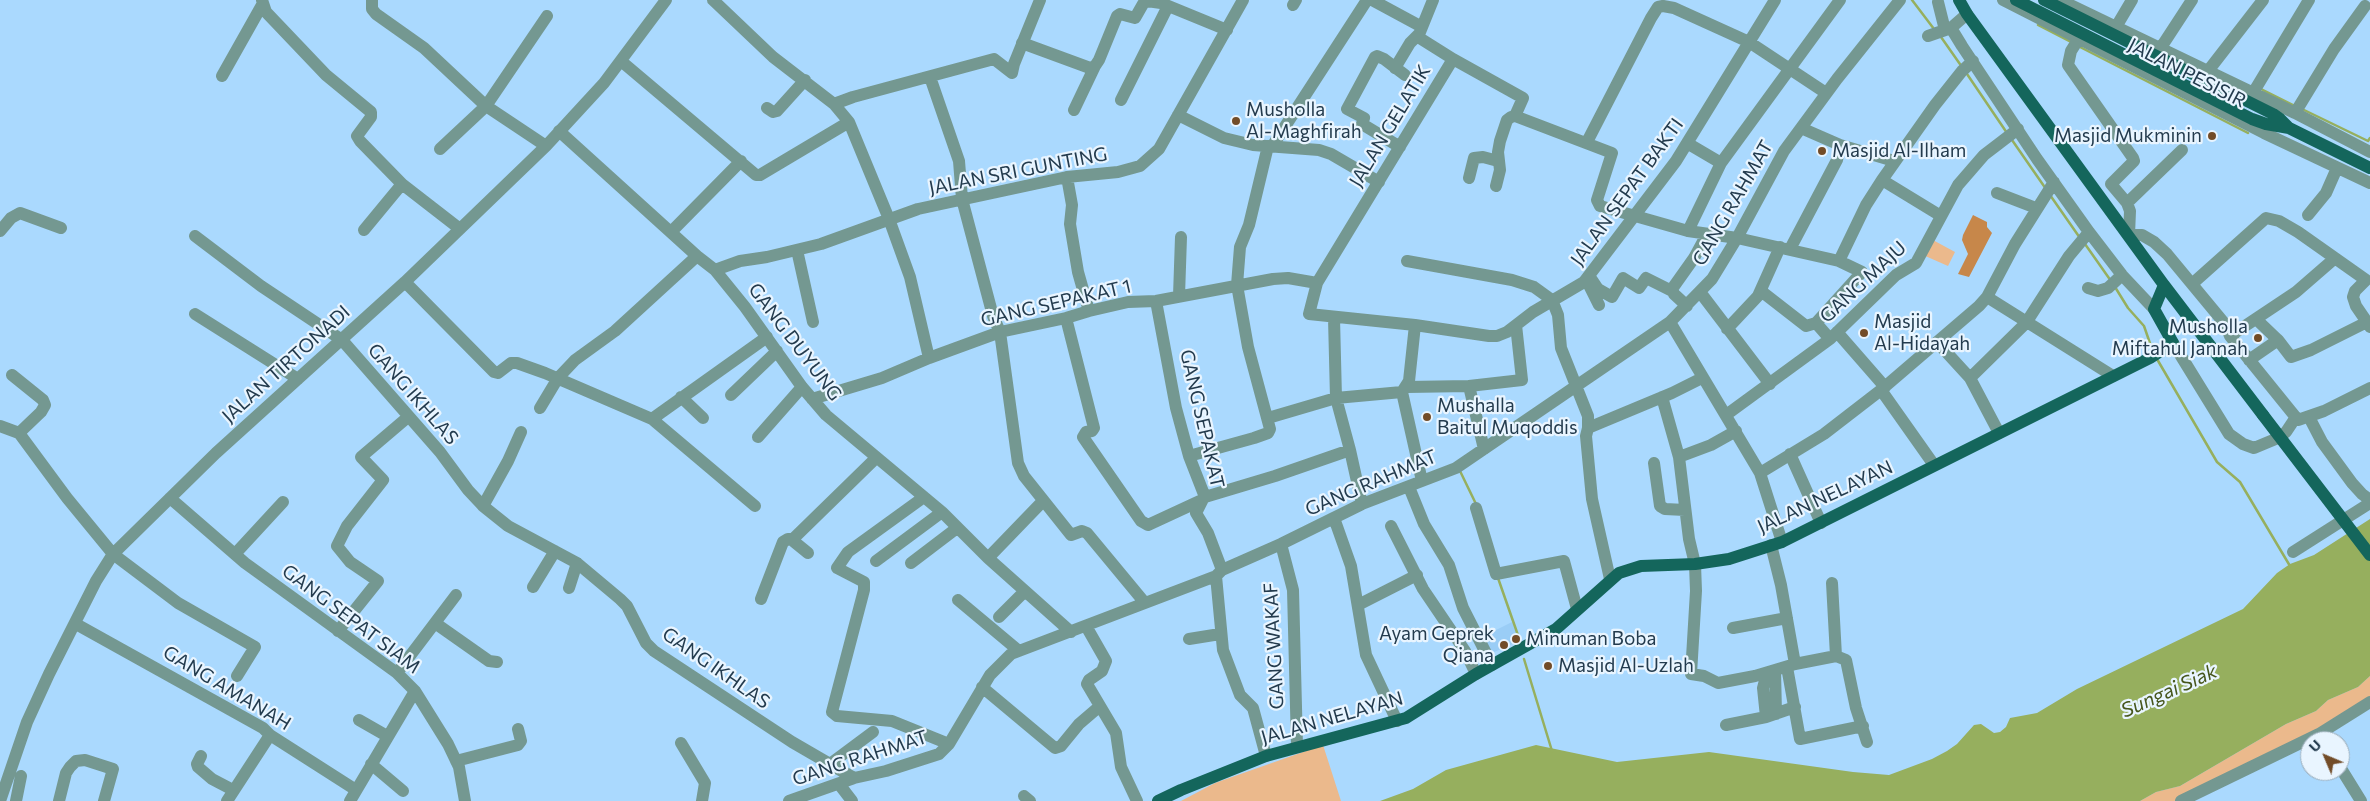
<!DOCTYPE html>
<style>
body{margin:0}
#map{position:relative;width:2370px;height:801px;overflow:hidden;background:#aad9fe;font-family:Commissioner,sans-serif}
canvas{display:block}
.north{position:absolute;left:2300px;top:731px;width:50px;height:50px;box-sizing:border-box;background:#e9f5ff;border:1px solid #9aabb8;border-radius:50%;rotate:315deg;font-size:14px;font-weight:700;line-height:20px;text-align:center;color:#233b4e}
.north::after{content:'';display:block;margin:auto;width:18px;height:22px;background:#724c28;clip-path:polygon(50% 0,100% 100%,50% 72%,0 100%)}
</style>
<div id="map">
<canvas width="2370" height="801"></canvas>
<div class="north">U</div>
</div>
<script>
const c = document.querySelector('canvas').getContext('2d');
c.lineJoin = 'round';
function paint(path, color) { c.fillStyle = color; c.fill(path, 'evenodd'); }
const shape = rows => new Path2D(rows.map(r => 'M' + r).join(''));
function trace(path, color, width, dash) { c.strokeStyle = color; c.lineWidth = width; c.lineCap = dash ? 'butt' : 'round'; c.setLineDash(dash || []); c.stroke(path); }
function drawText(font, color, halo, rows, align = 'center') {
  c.font = font + ' Commissioner,sans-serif'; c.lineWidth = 4.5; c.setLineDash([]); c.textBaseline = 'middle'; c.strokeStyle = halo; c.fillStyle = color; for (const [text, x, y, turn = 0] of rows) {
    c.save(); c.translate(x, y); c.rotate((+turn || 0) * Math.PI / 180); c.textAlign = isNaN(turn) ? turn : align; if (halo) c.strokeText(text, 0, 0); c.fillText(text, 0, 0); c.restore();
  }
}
const built = shape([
 [1512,622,1519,641,1490,654,1482,637]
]);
const green = shape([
 [1931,239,1955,252,1948,266,1923,255],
 [2370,676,2370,698,2318,731,2175,801,2140,801,2156,792,2180,786,2286,724,2316,711,2328,700,2358,687],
 [1323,745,1341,801,1181,801,1215,783]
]);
const forest = shape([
 [1973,215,1987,222,1987,227,1992,233,1969,277,1958,274,1968,254,1962,240,1963,235]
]);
const water = shape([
 [2370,519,2370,676,2358,687,2328,700,2316,711,2286,724,2180,786,2156,792,2140,801,1380,801,1413,789,1446,770,1536,745,1617,762,1709,752,1853,772,1889,775,1932,759,1947,751,1957,744,1974,725,1981,724,1994,733,2000,732,2006,727,2010,718,2037,713,2077,689,2243,609,2277,573,2290,564,2314,555]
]);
const stream = shape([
 [1912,0,1934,29],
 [2038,25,2071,42],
 [1941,37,1962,67],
 [2080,47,2248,133],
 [1967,74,2007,133],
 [2261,89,2295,106],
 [2302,109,2368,141,2370,138],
 [2012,140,2046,189],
 [2050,195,2080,238],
 [2085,244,2111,281],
 [2115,287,2128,308,2144,326,2153,352],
 [2157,359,2217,462,2240,482,2290,566],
 [1460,471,1476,504],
 [1498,578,1520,641],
 [1524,659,1552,751]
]);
const minor = shape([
 [262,0,266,12,326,75,371,112,371,117,357,136,360,141,402,184,460,229],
 [372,0,372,9,376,14,424,48,486,106,546,146],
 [713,0,773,57,834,104,849,122,889,219,910,277,929,358],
 [1372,0,1422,27],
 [1433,0,1418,37,1453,59,1317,283,1309,314,1415,325,1489,336,1497,336,1507,332,1533,312,1584,282,1676,161,1775,0],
 [2003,0,2264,133,2370,183],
 [2060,0,2295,113,2370,152],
 [1938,2,1945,30],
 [1293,5,1296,0],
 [1967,14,1951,28,1962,46,2037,159,2089,232,2122,275,2154,309],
 [2116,27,2132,0],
 [1928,36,1951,28],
 [2082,40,2076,43,2071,51,2068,65,2133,158,2134,161,2111,184,2127,203,2130,211,2129,235,2142,235,2154,242,2167,254,2225,324,2230,336,2298,420,2324,411,2370,388],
 [1022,43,1090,68,1095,66,1099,60,1117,16,1120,14,1135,18,1143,4,1147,1,1161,3,1227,30],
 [2160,49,2192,0],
 [1453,59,1523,98,1515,116,1612,153,1597,200,1600,206,1688,231,1737,238,1839,261,1862,272,1816,323,1830,339],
 [621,61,756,175,760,175,849,122],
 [1395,68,1410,43,1418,35],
 [2208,71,2263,0],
 [222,76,262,5],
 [930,77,959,161,962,199,993,316,1000,332,1018,463,1024,476,1071,535,1082,531,1087,533,1145,603],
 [2253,93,2309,0],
 [1121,100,1168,6],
 [834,104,853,97,994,59,1012,73,1014,64,1040,0],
 [767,108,773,112,777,111,805,80],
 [1074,110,1095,66],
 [2295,113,2334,49,2365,6],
 [1178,115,1224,138,1253,145,1319,150,1331,154,1379,182],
 [1801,128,1840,145],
 [559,131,697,256,715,270,745,307,802,387,826,415,942,512,988,558,1071,632],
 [1587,142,1651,18,1658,7,1663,6,1674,8,1749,42,1826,93],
 [1687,143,1721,163],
 [1273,145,1367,0],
 [1400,147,1362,124,1364,118,1347,109,1375,57,1377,56,1384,59,1405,75],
 [440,149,486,106,547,16],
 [1067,177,1072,205,1070,224,1078,272,1089,311],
 [1469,178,1474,158,1483,157,1498,161],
 [1882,180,1941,216],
 [1496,186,1500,170,1498,152,1500,141,1507,120,1511,117,1515,116],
 [1997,193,2036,208],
 [2127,203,2182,150],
 [2308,215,2326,193,2337,168],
 [364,230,402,184],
 [0,231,11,218,20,213,61,228],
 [1688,231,1721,163,1840,0],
 [671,232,741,161],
 [195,236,261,286,342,340,440,452,468,490,483,506,508,526,577,563,620,599,627,606,646,643,654,651,792,742,854,778],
 [1790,249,1837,160,1840,145,1894,161],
 [797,250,813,322],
 [1407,261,1512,280,1534,287,1552,300,1558,315,1561,348,1588,416,1588,428,1586,436,1592,499,1610,579],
 [1839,261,1866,205,1882,180,1935,105,1962,71,1973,61],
 [715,270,740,261,767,257,821,244,918,209,1067,177,1118,172,1140,166,1159,149,1243,0],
 [1590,277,1598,289,1612,297,1623,278,1639,288,1646,278,1672,291],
 [405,282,494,372,498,373,511,363,517,363,545,373,652,419,755,506],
 [1588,283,1599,305],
 [2192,284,2266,218,2279,221,2298,232,2366,280,2355,291,2353,297,2356,306,2367,322],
 [2088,288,2098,291,2108,288,2122,275],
 [1761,291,1806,326,1816,323],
 [1700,292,1770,384],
 [1179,296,1181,237],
 [1987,297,2113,376],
 [1156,301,1176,408,1189,456,1205,497],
 [1687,306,1674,294,1672,289,1694,258,1707,234],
 [195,314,298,379],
 [1066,318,1094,428,1092,431,1086,432,1083,437,1141,521,1148,525,1202,500],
 [1334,318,1336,398,1350,450,1362,504],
 [2256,319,2278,340,2291,357,2311,350,2367,322,2370,327],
 [1670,322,1760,473,1782,542],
 [1415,325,1409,381,1402,392,1422,481],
 [1727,329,1758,296,1780,247],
 [1837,332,1885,387],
 [2230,336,2296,292,2334,259],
 [1937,342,1970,378,1999,433],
 [2173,343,2229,434,2243,444,2254,448,2278,438,2286,432,2296,417],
 [2249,360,2278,340],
 [12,375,43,400,45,405,41,412,19,433],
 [1970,378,2026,323,2069,256,2089,232],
 [1469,386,1522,380,1516,325],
 [1407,387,1469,386,1484,449],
 [1881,390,1934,465],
 [731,395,777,351],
 [681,397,703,418],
 [1662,397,1679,457,1689,539,1695,564,1696,591,1691,674,1704,676,1718,683,1755,676,1795,664,1836,656,1832,583],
 [812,399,882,378,929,358,1000,332,1066,318,1089,311,1128,302,1156,301,1273,279,1288,278,1317,283],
 [540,408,558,378,575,360,615,331,697,256],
 [1726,415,1830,339,1896,275,1916,263,1958,185,1984,155,2018,129],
 [2309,417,2322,442,2352,483,2362,494,2370,500],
 [1268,418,1336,398,1402,392],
 [652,419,767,337],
 [0,426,19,433,67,498,113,554,178,603,255,647,237,676],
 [1588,428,1672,393,1702,378],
 [758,437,802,387],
 [1790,454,1821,523],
 [1189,456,1254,438,1268,433,1270,429,1248,347,1237,285,1240,247,1249,225,1268,146],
 [1679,457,1711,445,1736,431],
 [1654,463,1660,506,1665,509,1685,510],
 [1760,473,1824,434,1881,390,1979,306,1987,297,2015,244,2054,182],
 [1409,487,1424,524,1449,565,1463,608,1492,665],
 [924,497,848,552,837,568,864,582,864,590,832,712,837,716,892,721,949,744],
 [1205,497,1275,476,1350,450],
 [170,498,245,563,397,673,415,691,448,744,459,767,465,801],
 [1203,499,1196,513,1208,533,1222,570],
 [483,506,508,461,521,432],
 [1476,508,1496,574,1564,561,1577,609],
 [1334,518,1351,566,1366,655,1397,721],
 [1391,526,1423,589,1465,651,1476,674],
 [792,540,808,553],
 [1281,544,1293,590,1297,746],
 [1771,545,1781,585,1795,664],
 [2293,552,2370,503],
 [235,554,283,502],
 [988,558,1043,501],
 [876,561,942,512],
 [911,563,957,528],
 [1216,576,1223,650,1240,695,1253,708,1266,756],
 [533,587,555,551],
 [569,588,577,563],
 [761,599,783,542,788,539,793,539,876,458],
 [958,600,1019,651],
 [1358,605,1417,575],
 [999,617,1025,591],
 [435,623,489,661,497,662],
 [76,624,263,728,270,735,356,790],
 [1086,626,1106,661,1102,671,1089,680,1087,684,1116,733,1121,767,1137,801],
 [1733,628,1787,618],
 [338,631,378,581,350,562,337,546,347,526,383,480,361,457,408,417],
 [1189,639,1220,634],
 [1836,656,1846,660,1856,708,1867,742],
 [1787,667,1800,739,1863,726],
 [1775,670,1776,714],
 [397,673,456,595],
 [982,687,1055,748,1061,746,1079,724,1100,706],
 [1766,717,1763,688,1767,673],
 [359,720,387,736],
 [1726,725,1766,717,1795,707],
 [681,743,705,783,702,801],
 [201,756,197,764,198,767,212,779,233,790],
 [456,761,518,745,521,741,518,729],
 [371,764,403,791],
 [830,764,873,732],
 [2340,767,2361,801],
 [839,784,852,801],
 [1024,796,1030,801],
 [0,801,27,722,49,674,96,581,113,554,216,453,405,282,546,146,604,83,666,0],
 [16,801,21,776],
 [59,801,66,773,70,767,76,761,85,760,113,769,104,801],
 [227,801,270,735],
 [350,801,415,691],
 [789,801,854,778,886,771,939,754,949,744,990,675,1011,654,1216,576,1222,570,1281,544,1362,504,1456,468,1670,322,1712,279,1737,238,1784,151,1837,79,1900,0],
 [2181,801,2319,734,2370,702]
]);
const major = shape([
 [1959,0,1967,14,2164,285,2263,415],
 [2016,0,2252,119,2266,124,2289,128],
 [2044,0,2273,114,2280,119,2289,128,2370,168],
 [1158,801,1181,790,1266,756,1406,718,1476,674,1556,629,1619,573,1641,566,1695,564,1729,559,1782,542,2150,358,2173,343,2154,309,2164,285]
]);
const majorBridge = shape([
 [2263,415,2370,555]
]);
const markers = [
 [1236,121,5,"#724c28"],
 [2212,136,5,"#724c28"],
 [1822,151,5,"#724c28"],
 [1864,333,5,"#724c28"],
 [2258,338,5,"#724c28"],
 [1427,417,5,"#724c28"],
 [1516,639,5,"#724c28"],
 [1504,645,5,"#724c28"],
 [1548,666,5,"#724c28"]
];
const streetNames = [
 ["JALAN PESISIR",2187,73,27],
 ["JALAN GELATIK",1390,126,-59],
 ["JALAN SRI GUNTING",1018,171,-11],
 ["JALAN SEPAT BAKTI",1627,192,-54],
 ["GANG RAHMAT",1733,203,-60],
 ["GANG MAJU",1863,282,-43],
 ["GANG SEPAKAT 1",1056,303,-13],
 ["GANG DUYUNG",795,342,53],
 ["JALAN TIRTONADI",286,364,-42],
 ["GANG IKHLAS",413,394,49],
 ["GANG SEPAKAT",1202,419,77],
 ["GANG RAHMAT",1371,483,-23],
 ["JALAN NELAYAN",1825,497,-25],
 ["GANG SEPAT SIAM",351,619,37],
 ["GANG WAKAF",1274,646,-93],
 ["GANG IKHLAS",716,668,35],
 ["GANG AMANAH",227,688,31],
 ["JALAN NELAYAN",1332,718,-16],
 ["GANG RAHMAT",860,758,-18]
];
const poiNames = [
 ["Musholla",1246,110],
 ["Al-Maghfirah",1246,132],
 ["Masjid Mukminin",2202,136,"right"],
 ["Masjid Al-Ilham",1832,151],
 ["Masjid",1874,322],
 ["Al-Hidayah",1874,344],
 ["Musholla",2248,327,"right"],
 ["Miftahul Jannah",2248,349,"right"],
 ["Mushalla",1437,406],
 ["Baitul Muqoddis",1437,428],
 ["Ayam Geprek",1494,634,"right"],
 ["Qiana",1494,656,"right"],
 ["Minuman Boba",1526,639],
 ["Masjid Al-Uzlah",1558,666]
];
const waterNames = [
 ["Sungai Siak",2169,691,-24]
];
paint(built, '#9acdf6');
paint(green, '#ebb98c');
paint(forest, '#c7874a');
paint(water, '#96af5e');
trace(stream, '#96af5e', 2.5);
trace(minor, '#749891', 12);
trace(major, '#14665c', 12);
trace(majorBridge, '#14665c', 12);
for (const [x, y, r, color] of markers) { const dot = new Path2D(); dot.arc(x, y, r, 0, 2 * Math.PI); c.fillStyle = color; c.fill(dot); trace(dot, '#e9f5ff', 2); }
drawText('19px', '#233b4e', '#e9f5ff', streetNames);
drawText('19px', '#233b4e', '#e9f5ff', poiNames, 'left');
drawText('italic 20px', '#47571d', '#e9f5ff', waterNames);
</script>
